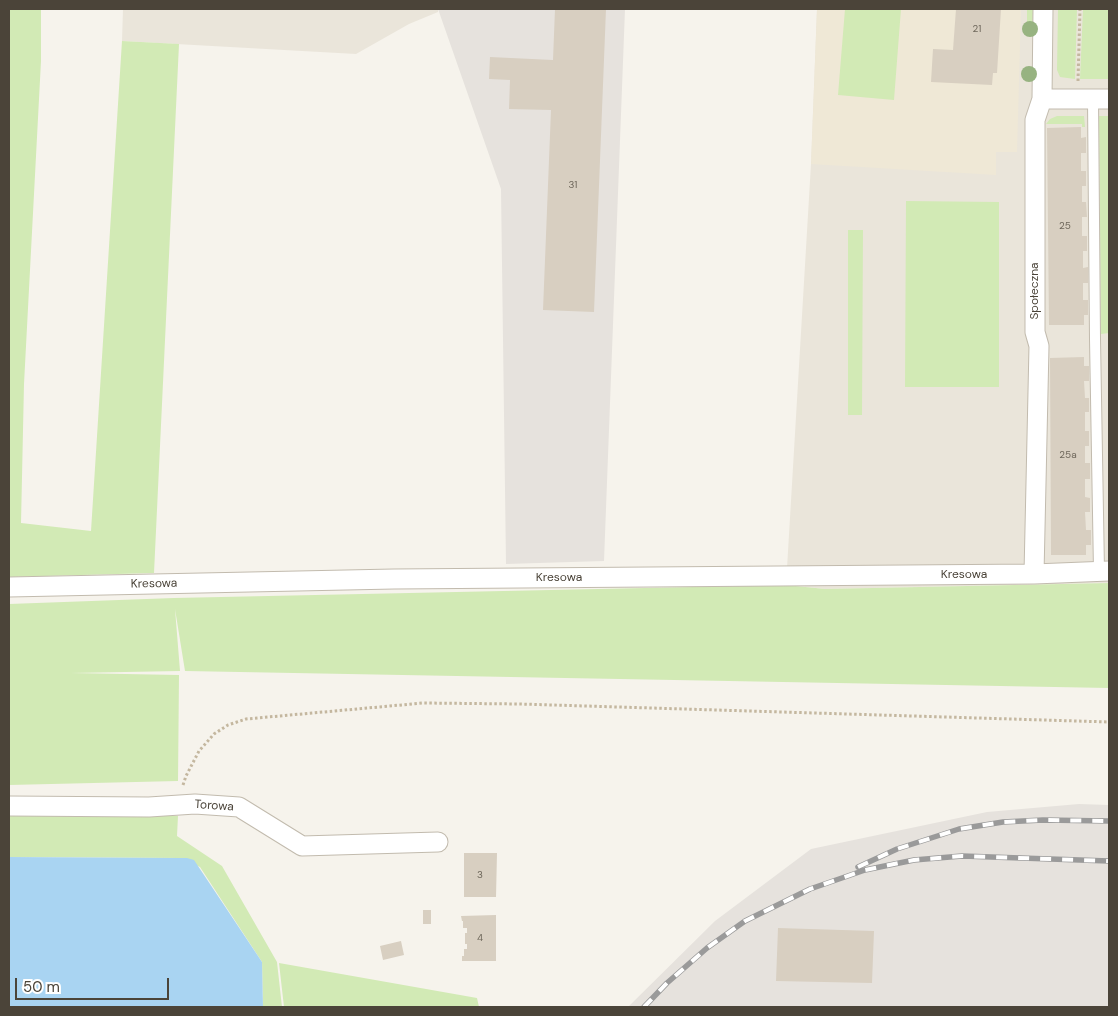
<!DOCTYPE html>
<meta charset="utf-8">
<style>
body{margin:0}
#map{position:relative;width:1118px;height:1016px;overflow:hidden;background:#f6f3ec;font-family:"DM Sans",sans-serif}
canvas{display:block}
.frame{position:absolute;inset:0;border:10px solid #4b4439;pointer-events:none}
.scale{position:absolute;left:15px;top:978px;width:154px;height:22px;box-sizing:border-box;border:2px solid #4b4439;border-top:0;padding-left:6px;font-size:15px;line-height:18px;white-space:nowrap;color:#4b4439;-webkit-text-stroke:4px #fff;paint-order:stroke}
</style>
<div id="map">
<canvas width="1118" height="1016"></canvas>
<div class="frame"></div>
<div class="scale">50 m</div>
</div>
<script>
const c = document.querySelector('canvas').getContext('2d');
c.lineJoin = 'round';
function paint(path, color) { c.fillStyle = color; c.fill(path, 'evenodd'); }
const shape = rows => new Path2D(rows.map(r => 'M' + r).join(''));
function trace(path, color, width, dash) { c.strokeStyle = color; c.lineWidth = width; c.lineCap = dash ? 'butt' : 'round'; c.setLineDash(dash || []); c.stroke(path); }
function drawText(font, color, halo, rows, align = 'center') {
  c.font = font + ' "DM Sans",sans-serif'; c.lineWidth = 5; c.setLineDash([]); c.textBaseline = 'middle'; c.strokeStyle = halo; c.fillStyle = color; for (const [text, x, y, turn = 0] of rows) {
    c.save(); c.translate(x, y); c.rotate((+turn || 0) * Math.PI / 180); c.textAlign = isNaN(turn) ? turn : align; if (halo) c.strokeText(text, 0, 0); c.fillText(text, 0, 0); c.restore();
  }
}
const residential = shape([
 [123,9,438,9,438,12,409,24,356,54,122,41],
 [817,9,1109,9,1109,583,825,589,786,585,811,164]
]);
const industrial = shape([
 [438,9,625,9,604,561,506,564,501,189],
 [1079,804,1109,805,1109,1007,628,1007,715,921,811,849,987,812]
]);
const education = shape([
 [817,9,1021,9,1017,152,996,152,996,175,811,164]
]);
const green = shape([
 [9,9,41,9,41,61,24,384,21,523,91,531,122,41,179,44,154,573,9,577],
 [845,9,901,9,894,100,838,95],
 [1027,9,1033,9,1032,33,1027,32],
 [1058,9,1077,9,1075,79,1060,77,1057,70],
 [1083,9,1109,9,1109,79,1080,79],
 [1057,116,1084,116,1085,127,1082,127,1082,124,1046,124,1050,119],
 [1099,116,1109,116,1109,333,1101,334],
 [906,201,999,202,999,387,905,387],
 [848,230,863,230,862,415,848,415],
 [1109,583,1109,688,185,671,175,609,180,671,71,673,179,675,178,781,9,785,9,604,174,598,786,585,825,589],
 [9,814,178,816,177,836,222,866,277,962,282,1007,263,1007,262,962,200,867,179,858,9,857],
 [279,963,477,998,479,1007,284,1007]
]);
const water = shape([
 [9,857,179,858,187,858,194,860,262,962,263,1007,9,1007]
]);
const building = shape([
 [555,9,606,9,594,312,543,310,551,110,509,109,510,80,489,79,490,57,553,60],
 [956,9,1001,9,997,73,993,73,992,85,931,82,933,49,953,50],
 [1081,127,1081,138,1086,137,1086,153,1081,153,1081,171,1086,171,1086,186,1082,186,1082,202,1086,202,1087,217,1082,217,1082,236,1087,236,1087,251,1083,251,1083,268,1088,267,1088,283,1083,283,1083,300,1088,300,1088,315,1084,315,1084,325,1049,325,1047,128],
 [1084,357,1084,366,1089,366,1089,381,1084,381,1085,398,1089,398,1089,412,1085,412,1085,431,1089,431,1089,446,1085,446,1085,463,1090,463,1090,479,1085,479,1085,497,1090,498,1090,512,1085,512,1086,530,1091,530,1091,545,1086,545,1086,555,1051,555,1050,358],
 [464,853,497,853,496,897,464,897],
 [423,910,431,910,431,924,423,924],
 [496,915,496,961,462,961,462,956,464,956,464,949,467,949,467,944,465,944,465,933,467,933,467,928,463,928,463,921,462,921,461,916],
 [778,928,874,931,872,983,776,981],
 [401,941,404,955,383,960,380,946]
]);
const path = shape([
 [1078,81,1080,9],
 [183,785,186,776,199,751,214,734,228,725,246,719,423,703,520,704,1109,722]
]);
const service = shape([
 [1093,99,1095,339,1099,571]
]);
const minor = shape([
 [1042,99,1109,99],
 [1034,574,1039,346,1035,332,1035,120,1042,99,1043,9],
 [9,587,394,579,1034,574,1109,571],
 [9,806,149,807,195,804,239,807,302,846,438,842]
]);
const rail = shape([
 [858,867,897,849,959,829,1003,822,1043,820,1109,821],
 [644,1007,667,983,707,948,745,921,810,889,865,870,914,860,962,856,1109,861]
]);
const trees = [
 [1030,29],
 [1029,74]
];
const numberNames = [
 ["21",977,29],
 ["31",573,185],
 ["25",1065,226],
 ["25a",1068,455],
 ["3",480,875],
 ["4",480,938]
];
const streetNames = [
 ["Społeczna",1035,291,-90],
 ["Kresowa",964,575],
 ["Kresowa",559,578],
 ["Kresowa",154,584,-1],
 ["Torowa",214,806,4]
];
paint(residential, '#eae5da');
paint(industrial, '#e6e2dd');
paint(education, '#efe8d6');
paint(green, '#d2eab5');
paint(water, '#a9d4f2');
paint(building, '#d8cfc1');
trace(service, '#c2bbae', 12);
trace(minor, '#c2bbae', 21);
trace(path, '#c4b79f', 3, [2.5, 2.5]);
trace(service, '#fff', 10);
trace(minor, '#fff', 19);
trace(rail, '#9a9a9a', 5.5);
trace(rail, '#fff', 4, [11]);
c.fillStyle = '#97b381';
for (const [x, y] of trees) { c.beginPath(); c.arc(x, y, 8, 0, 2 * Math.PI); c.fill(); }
drawText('10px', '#6e675b', null, numberNames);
drawText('12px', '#4b4439', '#fff', streetNames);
</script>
